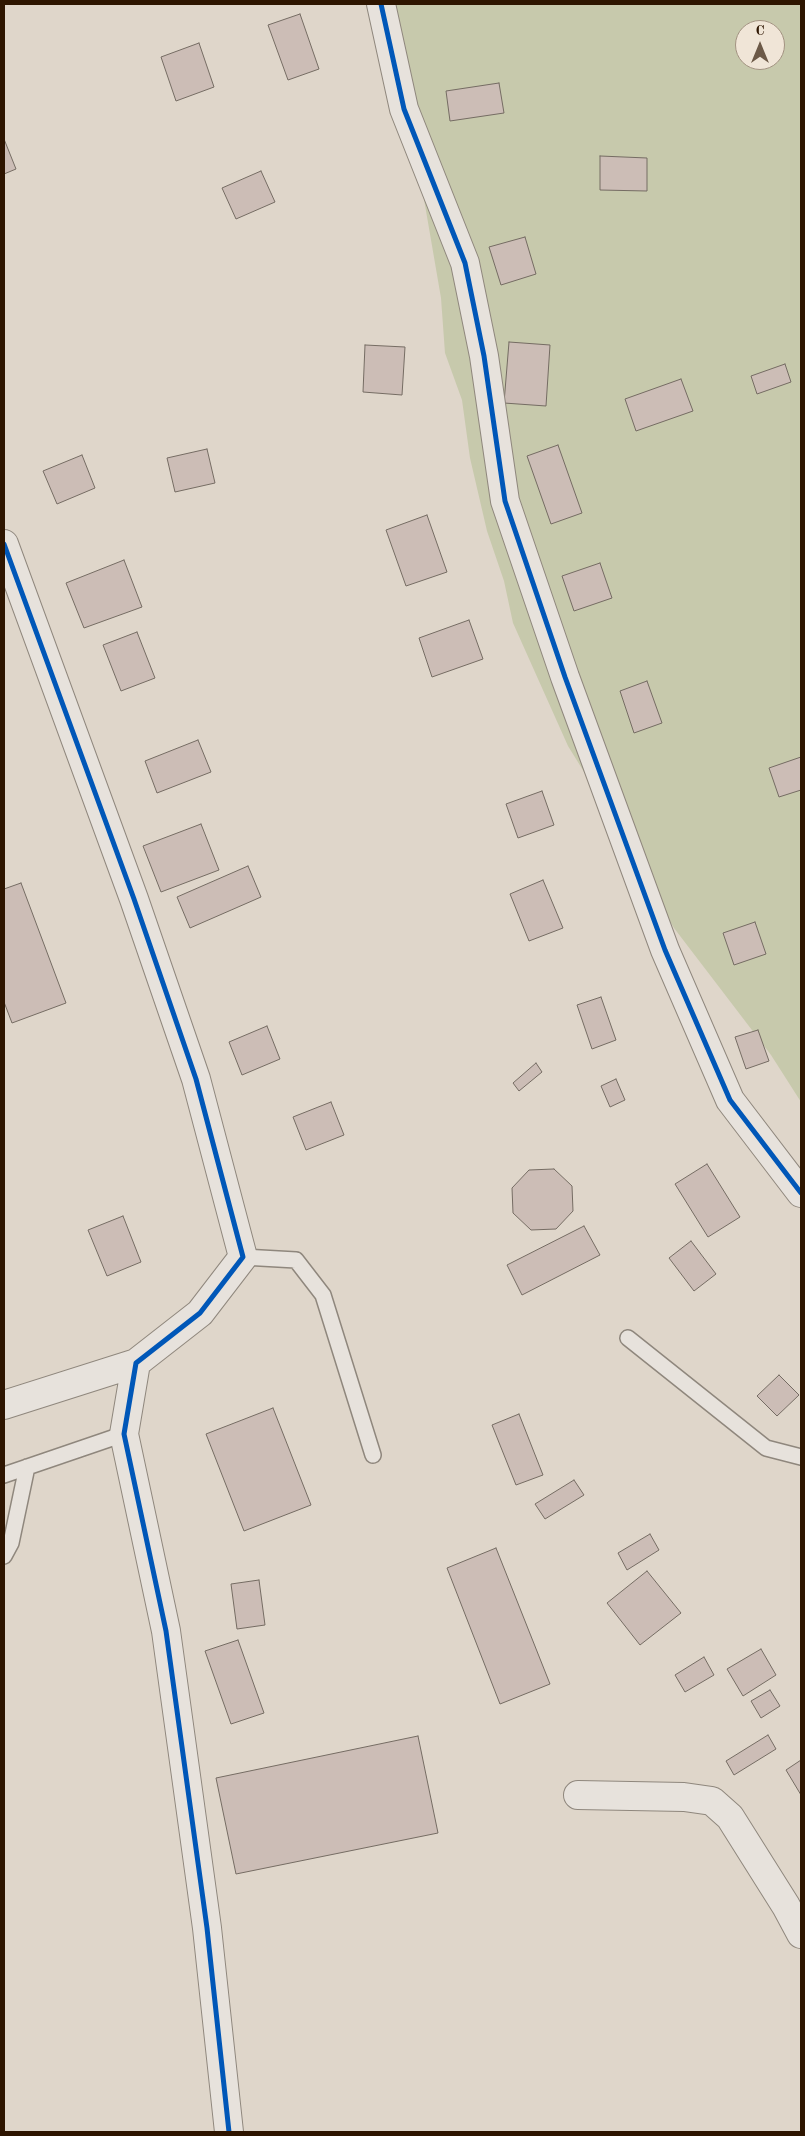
<!DOCTYPE html>
<meta charset="utf-8">
<style>
body{margin:0}
#map{position:relative;width:805px;height:2136px;overflow:hidden;background:#dfd6ca;font-family:"Old Standard TT",serif}
canvas{display:block}
.frame{position:absolute;inset:0;border:5px solid #2e1500;pointer-events:none}
.north{position:absolute;left:735px;top:20px;width:50px;height:50px;box-sizing:border-box;background:#f0e5d7;border:1px solid #a29281;border-radius:50%;rotate:0deg;font-size:14px;font-weight:700;line-height:20px;text-align:center;color:#2e1500}
.north::after{content:'';display:block;margin:auto;width:18px;height:22px;background:#6c5947;clip-path:polygon(50% 0,100% 100%,50% 72%,0 100%)}
</style>
<div id="map">
<canvas width="805" height="2136"></canvas>
<div class="frame"></div>
<div class="north">С</div>
</div>
<script>
const c = document.querySelector('canvas').getContext('2d');
c.lineJoin = 'round';
function paint(path, color) { c.fillStyle = color; c.fill(path, 'evenodd'); }
const shape = rows => new Path2D(rows.map(r => 'M' + r).join(''));
function trace(path, color, width, dash) { c.strokeStyle = color; c.lineWidth = width; c.lineCap = dash ? 'butt' : 'round'; c.setLineDash(dash || []); c.stroke(path); }
const green = shape([
 [377,4,801,4,801,1102,771,1055,674,928,623,843,597,793,568,746,513,623,504,581,487,531,470,458,462,400,445,353,441,298,420,176],
 [745,30,775,30,775,60,745,60]
]);
const building = shape([
 [300,14,319,69,288,80,268,25,300,14],
 [199,43,214,87,176,101,161,57,199,43],
 [499,83,504,113,450,121,446,91,499,83],
 [4,139,16,169,4,174,4,139],
 [600,156,647,158,647,191,600,190,600,156],
 [261,171,275,202,236,219,222,188,261,171],
 [525,237,536,274,501,285,489,247,525,237],
 [509,342,550,345,546,406,504,403,509,342],
 [365,345,405,347,402,395,363,392,365,345],
 [785,364,791,382,757,394,751,376,785,364],
 [681,379,693,411,636,431,625,399,681,379],
 [558,445,582,513,551,524,527,456,558,445],
 [207,449,215,483,175,492,167,458,207,449],
 [82,455,95,488,57,504,43,471,82,455],
 [427,515,447,572,406,586,386,530,427,515],
 [124,560,142,607,84,628,66,583,124,560],
 [600,563,612,598,574,611,562,576,600,563],
 [469,620,483,659,432,677,419,638,469,620],
 [137,632,155,678,121,691,103,645,137,632],
 [647,681,662,723,634,733,620,691,647,681],
 [198,740,211,772,157,793,145,761,198,740],
 [801,757,801,790,779,797,769,768,801,757],
 [542,791,554,825,518,838,506,804,542,791],
 [201,824,219,870,161,892,143,846,201,824],
 [248,866,261,897,190,928,177,897,248,866],
 [543,880,563,928,529,941,510,894,543,880],
 [21,883,66,1003,12,1023,4,1002,4,889,21,883],
 [755,922,766,954,734,965,723,933,755,922],
 [601,997,616,1040,592,1049,577,1005,601,997],
 [267,1026,280,1059,242,1075,229,1042,267,1026],
 [758,1030,769,1061,746,1069,735,1037,758,1030],
 [536,1063,542,1072,519,1091,513,1083,536,1063],
 [616,1079,625,1100,610,1107,601,1086,616,1079],
 [331,1102,344,1135,306,1150,293,1117,331,1102],
 [707,1164,740,1217,708,1237,675,1184,707,1164],
 [554,1169,572,1186,573,1211,556,1229,531,1230,513,1213,512,1188,529,1170,554,1169],
 [123,1216,141,1262,107,1276,88,1230,123,1216],
 [584,1226,600,1255,522,1295,507,1265,584,1226],
 [691,1241,716,1274,694,1291,669,1258,691,1241],
 [779,1375,799,1395,777,1416,757,1396,779,1375],
 [273,1408,311,1505,244,1531,206,1434,273,1408],
 [519,1414,543,1475,516,1485,492,1425,519,1414],
 [574,1480,584,1495,545,1519,535,1504,574,1480],
 [650,1534,659,1550,627,1570,618,1553,650,1534],
 [496,1548,550,1684,500,1704,447,1568,496,1548],
 [647,1571,681,1613,640,1645,607,1603,647,1571],
 [259,1580,265,1625,237,1629,231,1584,259,1580],
 [238,1640,264,1713,231,1724,205,1651,238,1640],
 [761,1649,776,1675,743,1696,727,1669,761,1649],
 [704,1657,714,1675,685,1692,675,1675,704,1657],
 [770,1690,780,1706,761,1718,751,1701,770,1690],
 [768,1735,776,1749,734,1775,726,1761,768,1735],
 [418,1736,438,1833,236,1874,216,1778,418,1736],
 [801,1760,801,1795,786,1770,801,1760]
]);
const service = shape([
 [243,1257,296,1260,323,1295,373,1455],
 [628,1338,766,1448,801,1457],
 [4,1475,124,1434],
 [4,1556,11,1543,27,1467]
]);
const minor = shape([
 [381,4,404,109,465,263,484,356,505,501,565,677,665,950,730,1100,801,1193],
 [4,544,134,899,196,1079,243,1257,200,1313,136,1363,124,1434,166,1631,207,1928,229,2132],
 [4,1405,136,1363],
 [578,1795,684,1797,712,1801,730,1817,786,1906,801,1934]
]);
const cycleway = shape([
 [381,4,404,109,465,263,484,356,505,501,565,677,665,950,730,1100,801,1193],
 [4,544,134,899,196,1079,243,1257,200,1313,136,1363,124,1434,166,1631,207,1928,229,2132]
]);
paint(green, '#c7c9ac');
paint(building, '#ccbdb6');
trace(building, '#756c63', 1);
trace(service, '#8f877d', 18);
trace(minor, '#8f877d', 30);
trace(service, '#e7e2dc', 15);
trace(minor, '#e7e2dc', 28);
trace(cycleway, '#0057b8', 5);
</script>
